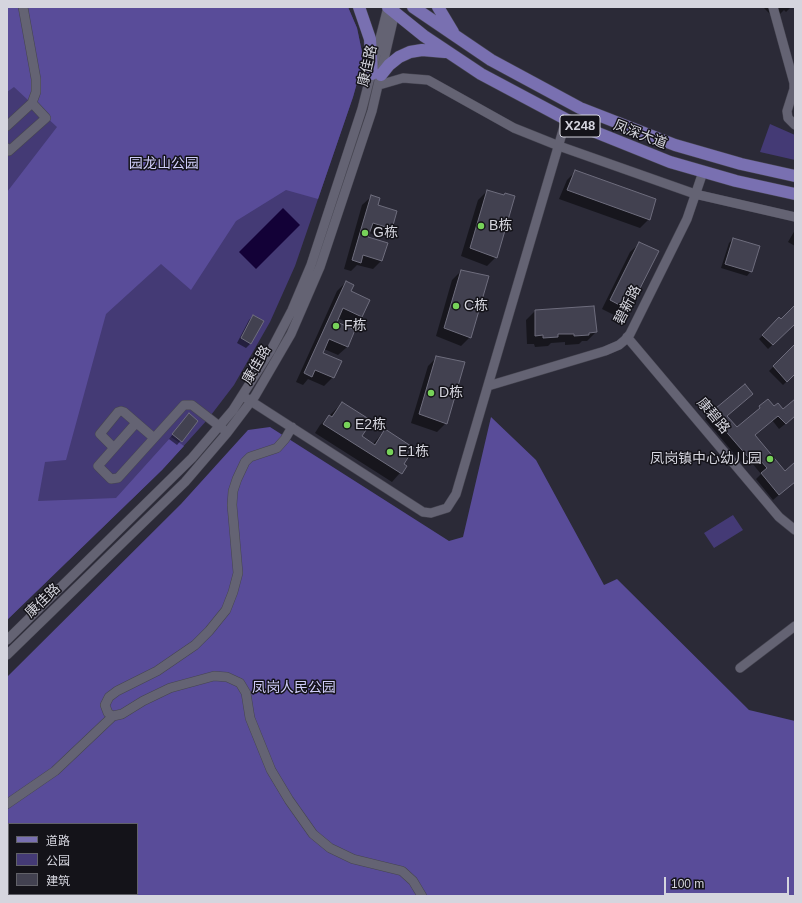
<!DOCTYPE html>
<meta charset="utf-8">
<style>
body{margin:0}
#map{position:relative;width:802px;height:903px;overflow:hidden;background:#2b2a37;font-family:Helvetica,"Noto Sans SC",sans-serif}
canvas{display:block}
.frame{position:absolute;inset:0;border:8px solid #d5d5de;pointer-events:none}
.legend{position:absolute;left:8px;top:823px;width:130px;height:72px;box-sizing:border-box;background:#141319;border:1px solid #616168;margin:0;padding:5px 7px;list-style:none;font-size:12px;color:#d5d5de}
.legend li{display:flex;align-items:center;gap:8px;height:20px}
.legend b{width:20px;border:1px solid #616168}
.scale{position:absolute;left:664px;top:877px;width:125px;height:18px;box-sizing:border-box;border:2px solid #d5d5de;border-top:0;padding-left:5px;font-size:12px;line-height:14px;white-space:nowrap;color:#d5d5de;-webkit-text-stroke:3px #141319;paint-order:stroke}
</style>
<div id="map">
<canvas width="802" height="903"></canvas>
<div class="frame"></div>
<ul class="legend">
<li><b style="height:5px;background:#7970b1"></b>道路</li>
<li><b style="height:11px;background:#443a75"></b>公园</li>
<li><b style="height:11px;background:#424150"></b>建筑</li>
</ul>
<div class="scale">100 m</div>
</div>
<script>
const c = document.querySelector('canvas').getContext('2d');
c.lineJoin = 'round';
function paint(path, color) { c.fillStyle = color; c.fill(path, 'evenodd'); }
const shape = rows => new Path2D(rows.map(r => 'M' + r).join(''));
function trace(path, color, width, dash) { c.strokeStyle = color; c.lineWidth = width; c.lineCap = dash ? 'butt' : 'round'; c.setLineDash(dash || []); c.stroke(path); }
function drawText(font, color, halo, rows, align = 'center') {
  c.font = font + ' Helvetica,"Noto Sans SC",sans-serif'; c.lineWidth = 3; c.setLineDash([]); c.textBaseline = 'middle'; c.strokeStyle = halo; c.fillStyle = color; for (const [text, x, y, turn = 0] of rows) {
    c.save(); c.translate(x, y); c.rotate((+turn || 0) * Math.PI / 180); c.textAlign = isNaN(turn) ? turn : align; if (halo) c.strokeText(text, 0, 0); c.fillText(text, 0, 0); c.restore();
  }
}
const green = shape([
 [7,7,348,7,357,28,362,52,362,65,353,97,295,266,270,322,234,385,208,419,162,470,7,620],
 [770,124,795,135,795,160,760,152],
 [733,515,743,530,714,548,704,533]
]);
const forest = shape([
 [7,7,348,7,357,28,362,52,362,65,353,97,318,199,286,190,236,221,191,290,161,264,106,314,66,460,45,462,38,501,116,498,171,437,184,446,162,470,7,620,7,192,57,127,14,87,7,92],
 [491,417,536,460,604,585,617,579,749,710,795,721,795,896,7,896,7,677,181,504,248,430,270,427,449,541,463,537],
 [9,824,137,824,137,894,9,894]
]);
const water = shape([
 [283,208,300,225,256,269,239,252]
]);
const shadow = shape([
 [766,7,791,7,786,12,784,10,775,19,764,8],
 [575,172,649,219,640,228,559,199,567,180],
 [487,191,504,196,496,257,487,266,461,256,478,200],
 [371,197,391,228,382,237,369,233,367,238,382,260,373,269,357,265,351,271,344,269,362,205],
 [795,230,795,246,788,242],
 [733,239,751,271,747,276,721,268,729,243],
 [639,244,628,309,620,318,602,309,630,252],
 [461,271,470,337,461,346,436,336,452,280],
 [346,282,361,316,352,325,338,318,336,322,354,331,347,347,338,355,324,349,322,353,333,377,324,386,308,379,303,385,296,382,337,291],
 [795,307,795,323,768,349,759,339,779,319,781,320],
 [535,311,596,332,587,341,582,341,579,344,565,345,565,342,551,343,548,346,535,347,534,344,527,344,526,320],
 [253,316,251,343,246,348,237,343,249,320],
 [795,345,795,373,783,385,769,371],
 [437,357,446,423,437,432,411,423,428,366],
 [795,400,795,416,779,429,772,420,754,436,785,472,795,464,795,481,773,500,756,479,761,474,747,457,741,462,705,419,711,414,726,416,737,429,755,413,760,407,774,408,783,411],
 [342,403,360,437,373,444,385,430,403,464,406,466,392,482,315,433,320,425],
 [185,419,197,421,177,445,169,439]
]);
const building = shape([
 [575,170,656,199,650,220,567,190,575,170],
 [487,190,504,195,505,193,515,196,497,258,470,248,487,190],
 [371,195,380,198,378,205,397,211,392,229,373,223,368,237,388,243,382,261,363,255,361,263,352,260,371,195],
 [733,238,760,246,752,272,725,264,733,238],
 [639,242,659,251,629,310,610,300,639,242],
 [461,270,489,276,471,338,444,328,461,270],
 [346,281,354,285,351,291,370,300,362,317,343,308,337,322,355,330,348,347,329,339,323,353,342,361,334,378,315,370,312,377,304,373,346,281],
 [795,305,795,324,773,345,762,335,779,317,781,319,795,305],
 [594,306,597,332,589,333,589,335,574,336,574,334,558,334,558,337,543,338,543,335,535,336,535,310,594,306],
 [253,315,264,321,251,344,241,338,253,315],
 [795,344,795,374,787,382,773,366,795,344],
 [436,356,465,362,447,424,419,414,436,356],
 [745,384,753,394,727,416,737,427,760,408,759,406,768,399,774,406,778,403,783,409,795,399,795,416,786,424,778,416,755,435,785,471,795,462,795,482,779,495,761,473,767,468,753,452,748,457,710,413,745,384],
 [342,402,372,421,362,436,375,445,385,429,414,448,404,464,407,466,402,474,323,424,329,415,332,417,342,402],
 [189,413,198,421,182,442,172,434,189,413]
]);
const minor = shape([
 [773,7,794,83,794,89,787,111,788,118,795,125],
 [379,85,403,78,428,80,514,128,559,146,695,194,795,217],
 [7,126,32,103,36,92,36,79,23,7],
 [7,148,9,151,46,118,32,103],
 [627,337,779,517,795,530],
 [488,386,605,351,619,345,625,340,630,334,687,219,703,172],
 [246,398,423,512,431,513,447,508,456,494,566,120],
 [136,423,98,466,111,479,118,478,184,405,192,405,223,429],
 [114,448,100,434,118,412,121,411,124,412,154,438],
 [7,640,192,458,233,410,271,350,292,310,311,265,362,109,388,7],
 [7,655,185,482,227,433,255,396,291,334,320,267,372,111,395,12,394,8],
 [740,668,795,626],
 [113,716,108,713,105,705,109,697,117,691,157,671,195,645,209,631,226,610,233,592,238,573,232,505,233,491,237,479,245,462,250,457,277,448,285,439,292,427],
 [7,804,55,771,113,716,122,714,143,701,170,688,214,676,227,677,240,683,246,693,250,718,271,770,289,800,313,834,330,848,353,859,402,871,413,881,422,896]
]);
const major = shape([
 [359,7,370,39,372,74],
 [388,7,424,36,481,74,573,123,670,162,736,181,795,194],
 [413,7,491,60,580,108,675,145,741,164,795,176],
 [438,7,453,32],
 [381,75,389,65,399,57,410,52,422,50,445,52]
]);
const markers = [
 [481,226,4,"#77d259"],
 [365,233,4,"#77d259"],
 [456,306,4,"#77d259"],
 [336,326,4,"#77d259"],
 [431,393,4,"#77d259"],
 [347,425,4,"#77d259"],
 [390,452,4,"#77d259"],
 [770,459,4,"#77d259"]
];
const shields = [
 [580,126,40]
];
const shieldNames = [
 ["X248",580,126]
];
const streetNames = [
 ["康佳路",368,66,-77],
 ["凤深大道",640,135,21],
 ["碧新路",628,305,-63],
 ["康佳路",257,365,-60],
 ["康碧路",713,416,50],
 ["康佳路",43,601,-44]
];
const parkNames = [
 ["园龙山公园",164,164],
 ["凤岗人民公园",294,688]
];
const poiNames = [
 ["B栋",489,226],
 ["G栋",373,233],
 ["C栋",464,306],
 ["F栋",344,326],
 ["D栋",439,393],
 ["E2栋",355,425],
 ["E1栋",398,452],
 ["凤岗镇中心幼儿园",762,459,"right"]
];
paint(green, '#443a75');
paint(forest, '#594c99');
paint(water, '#130137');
paint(shadow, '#0007');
paint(building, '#424150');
trace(building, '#6e6d7d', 1);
trace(minor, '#464551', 10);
trace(major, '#464551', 13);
trace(minor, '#646373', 9);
trace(major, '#7970b1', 12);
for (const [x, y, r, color] of markers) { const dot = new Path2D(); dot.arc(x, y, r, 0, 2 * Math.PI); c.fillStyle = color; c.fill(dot); trace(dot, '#141319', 1.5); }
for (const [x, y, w] of shields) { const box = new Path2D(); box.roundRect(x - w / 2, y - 11, w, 22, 3); c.fillStyle = '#141319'; c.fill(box); trace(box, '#d5d5de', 1); }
drawText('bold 13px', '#d5d5de', null, shieldNames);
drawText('14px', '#d5d5de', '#141319', streetNames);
drawText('14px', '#cfccf8', '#141319', parkNames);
drawText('14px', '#d5d5de', '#141319', poiNames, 'left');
</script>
